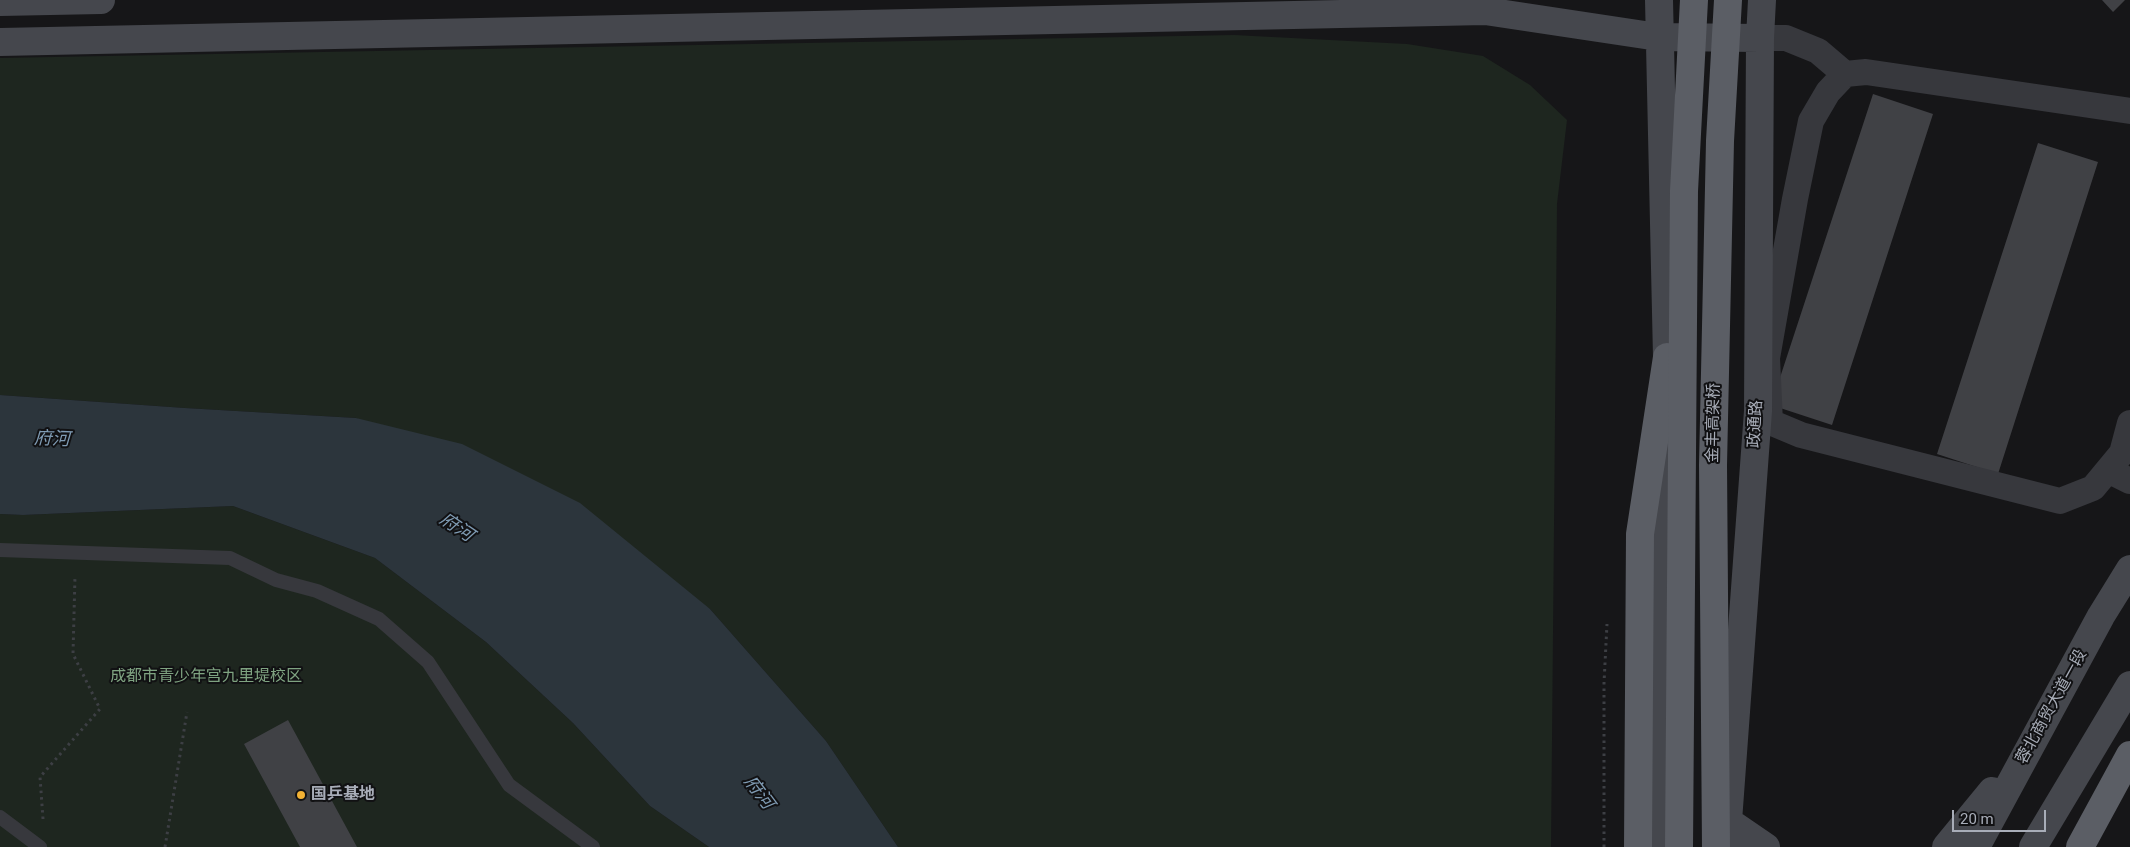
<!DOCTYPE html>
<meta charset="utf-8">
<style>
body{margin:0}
#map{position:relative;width:2130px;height:847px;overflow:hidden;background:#161618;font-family:Roboto,sans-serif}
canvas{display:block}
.scale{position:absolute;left:1952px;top:810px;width:94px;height:22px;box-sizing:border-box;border:2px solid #a8adb8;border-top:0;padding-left:6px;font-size:15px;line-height:18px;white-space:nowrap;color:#a8adb8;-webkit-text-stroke:4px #111113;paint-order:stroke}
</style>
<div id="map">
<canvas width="2130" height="847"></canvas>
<div class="scale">20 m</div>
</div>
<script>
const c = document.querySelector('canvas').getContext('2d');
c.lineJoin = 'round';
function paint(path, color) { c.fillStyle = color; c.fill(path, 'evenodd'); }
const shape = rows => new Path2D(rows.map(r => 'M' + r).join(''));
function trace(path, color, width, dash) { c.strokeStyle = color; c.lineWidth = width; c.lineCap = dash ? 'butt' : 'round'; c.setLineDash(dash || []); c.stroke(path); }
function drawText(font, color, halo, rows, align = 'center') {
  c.font = font + ' Roboto,"Noto Sans SC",sans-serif'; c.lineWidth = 4; c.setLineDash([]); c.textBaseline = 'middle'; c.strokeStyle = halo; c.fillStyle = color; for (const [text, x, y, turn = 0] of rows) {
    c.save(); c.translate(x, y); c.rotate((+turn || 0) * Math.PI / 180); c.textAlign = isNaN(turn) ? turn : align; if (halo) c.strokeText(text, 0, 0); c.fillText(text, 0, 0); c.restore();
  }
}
const green = shape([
 [1234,35,1407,44,1483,56,1530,85,1567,120,1557,204,1551,847,898,847,826,741,710,609,356,418,185,408,0,395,0,58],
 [233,506,375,558,486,642,573,723,650,806,709,847,0,847,0,514,23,515]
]);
const water = shape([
 [0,395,185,408,356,418,462,444,580,503,710,609,826,741,898,847,709,847,650,806,573,723,486,642,375,558,233,506,23,515,0,514]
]);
const building = shape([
 [2102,0,2125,0,2113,12],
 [1873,94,1933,114,1832,425,1771,405],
 [2038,143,2098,162,1998,474,1937,454],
 [288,720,357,847,300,847,244,744]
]);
const path = shape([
 [43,819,40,777,100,709,73,654,75,576],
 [165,847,187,712],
 [1604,847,1604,683,1607,624]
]);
const service = shape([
 [0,550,230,558,276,580,317,591,379,619,428,662,509,785,593,847],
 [0,817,40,847]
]);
const minor = shape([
 [1760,38,1786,38,1818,51,1845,74],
 [2130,111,1866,72,1845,74,1828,92,1811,121,1795,199,1767,358,1770,422,1801,435,2060,501,2093,488,2122,453,2130,423],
 [2108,470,2130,481]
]);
const secondary = shape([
 [0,2,101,0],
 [0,42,1485,11,1658,37,1760,38],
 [1728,821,1766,847],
 [1729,841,1728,821,1758,411,1760,38,1762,0],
 [1659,847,1667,640,1667,357,1659,0],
 [1946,847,1992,791],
 [1976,847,2101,616,2130,569],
 [2033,847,2130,685]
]);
const trunk = shape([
 [1638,847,1640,534,1667,357],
 [2080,847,2130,755]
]);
const trunkBridge = shape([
 [1679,847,1684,191,1694,0],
 [1716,847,1713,465,1720,141,1728,0]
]);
const markers = [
 [301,795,5,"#f2b134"]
];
const streetNames = [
 ["金丰高架桥",1714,423,-89],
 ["政通路",1756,424,-87],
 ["蓉北商贸大道一段",2052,707,-61]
];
const parkNames = [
 ["成都市青少年宫九里堤校区",206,677]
];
const poiNames = [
 ["国乒基地",311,795]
];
const waterNames = [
 ["府河",52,440,2],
 ["府河",456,528,34],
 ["府河",758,793,53]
];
paint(green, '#1e261f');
paint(water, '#2c353c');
paint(building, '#404145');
trace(path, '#3d3f44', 3, [2.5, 4]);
trace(service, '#37383d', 14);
trace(minor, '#37383d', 26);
trace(secondary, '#45474d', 28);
trace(trunk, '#5b5e65', 28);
trace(trunkBridge, '#5b5e65', 28);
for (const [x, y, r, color] of markers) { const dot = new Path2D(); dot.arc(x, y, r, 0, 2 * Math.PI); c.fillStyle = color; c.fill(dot); trace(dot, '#111113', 2); }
drawText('16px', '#a8adb8', '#111113', streetNames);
drawText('16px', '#7fa381', '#111113', parkNames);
drawText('bold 16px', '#a8adb8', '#111113', poiNames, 'left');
drawText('italic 18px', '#7f9bb3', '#111113', waterNames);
</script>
